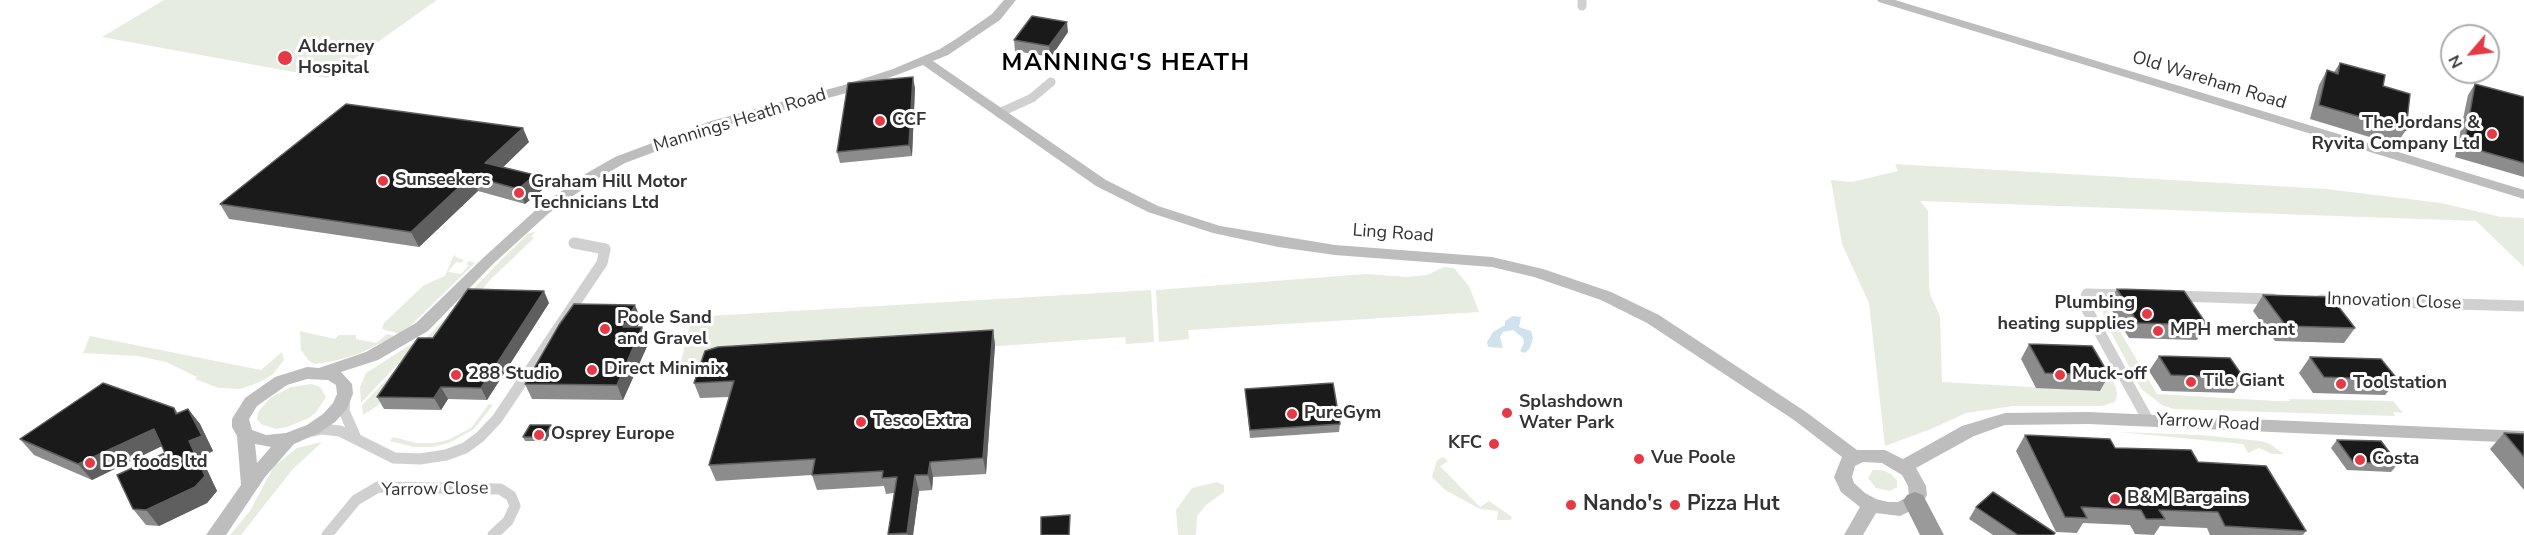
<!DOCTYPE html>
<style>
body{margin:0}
#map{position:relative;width:2524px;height:535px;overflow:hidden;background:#fff;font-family:"Nunito Sans",sans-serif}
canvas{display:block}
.north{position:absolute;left:2440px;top:24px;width:60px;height:60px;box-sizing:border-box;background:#fff;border:2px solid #adadad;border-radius:50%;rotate:242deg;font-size:16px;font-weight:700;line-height:24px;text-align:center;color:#333}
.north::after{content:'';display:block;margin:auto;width:21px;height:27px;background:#e63946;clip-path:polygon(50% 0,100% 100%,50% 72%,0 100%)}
</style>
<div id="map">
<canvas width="2524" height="535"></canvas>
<div class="north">N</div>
</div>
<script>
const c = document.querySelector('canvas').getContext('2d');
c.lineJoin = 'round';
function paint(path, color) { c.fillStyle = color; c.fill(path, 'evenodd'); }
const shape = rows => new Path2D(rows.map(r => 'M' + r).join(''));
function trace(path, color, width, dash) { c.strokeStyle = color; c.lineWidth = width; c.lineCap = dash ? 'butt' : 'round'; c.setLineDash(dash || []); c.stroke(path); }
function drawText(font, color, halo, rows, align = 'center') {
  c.font = font + ' "Nunito Sans",sans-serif'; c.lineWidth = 6; c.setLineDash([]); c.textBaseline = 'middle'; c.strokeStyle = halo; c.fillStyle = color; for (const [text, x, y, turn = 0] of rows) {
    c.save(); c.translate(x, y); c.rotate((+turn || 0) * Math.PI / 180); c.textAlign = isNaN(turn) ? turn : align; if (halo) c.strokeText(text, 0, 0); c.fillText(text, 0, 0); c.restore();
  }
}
const green = shape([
 [164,0,437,0,327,78,102,37],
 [1895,164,2326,189,2441,203,2501,217,2524,218,2524,267,2476,221,1920,201,1928,211,1929,285,1930,294,1940,316,1942,382,2100,391,2091,357,2100,357,2116,387,2117,395,2115,402,2102,406,2013,406,1966,413,1931,429,1885,446,1869,303,1842,244,1831,180,1852,182,1898,171],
 [535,232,531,237,534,238,489,281,437,348,416,354,377,406,363,415,362,405,502,259,529,233],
 [456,255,456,257,464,260,461,263,456,262,448,272,461,274,469,265,466,264,469,261,475,263,408,328,400,334,382,329,384,323,424,285,445,276,453,257],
 [1444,267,1454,268,1469,286,1479,312,1188,330,1189,339,1159,342,1156,290,1366,274,1407,277,1427,275],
 [1151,290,1154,342,1126,344,1125,337,679,369,692,317],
 [2110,298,2193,302,2102,301,2157,394,2275,401,2290,401,2289,399,2393,401,2403,413,2393,412,2395,416,2174,409,2162,405,2141,389,2104,319,2102,300],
 [300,331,335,339,339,335,356,335,356,339,376,343,387,334,395,336,358,354,334,361,315,364,309,361,301,350],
 [90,336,261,370,282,352,284,360,272,375,260,382,240,389,219,388,195,379,197,377,166,362,138,356,83,353],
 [424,336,361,403,360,387,366,373],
 [312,384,320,387,326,397,317,411,309,418,287,427,276,429,261,424,257,419,258,412,270,398,291,387],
 [489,404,493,405,474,429,449,443,432,447,414,447,390,441,393,437,416,443,434,443,448,440,471,428],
 [2119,432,2201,435,2261,441,2270,444,2284,454,2272,454,2259,448,2248,453,2243,444],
 [322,442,292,470,241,535,230,535,250,511,274,466,297,448],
 [1443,457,1448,461,1440,466,1480,507,1489,501,1512,517,1510,520,1497,520,1498,511,1480,509,1445,490,1432,477,1437,460],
 [1873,470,1882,470,1891,474,1897,480,1897,487,1890,491,1876,488,1868,478],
 [1217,482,1224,485,1224,492,1206,505,1197,516,1196,535,1178,535,1176,510,1192,488]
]);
const water = shape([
 [1513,316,1521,317,1519,327,1531,331,1533,338,1530,348,1525,353,1520,351,1524,343,1523,338,1513,330,1503,332,1500,337,1503,348,1488,347,1487,342,1493,332,1505,325,1505,321]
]);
const streetFar1 = shape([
 [1582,0,1582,6],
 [999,113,1032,98,1051,82]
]);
const street = shape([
 [2126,295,2087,294,2084,304,2148,420],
 [2174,296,2273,299],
 [2321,300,2522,306],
 [345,397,344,411,355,436],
 [313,431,322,429,340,431,394,458,420,459,446,455,465,448,480,437,497,419,602,263,605,249,574,243],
 [327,535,356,500,378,487,500,489,511,496,515,506,508,521,493,535]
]);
const secondary = shape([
 [1004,0,1016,0,1000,20,948,55,933,61,1106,180,1158,206,1220,226,1335,245,1492,257,1543,269,1611,292,1659,315,1806,412,1857,450,1885,450,1903,459,1962,426,2005,413,2088,412,2524,431,2524,443,2088,424,2005,425,1974,436,1916,468,1926,486,1927,495,1921,506,1900,516,1876,513,1863,535,1844,535,1860,507,1841,492,1834,477,1842,457,1794,420,1647,323,1601,300,1534,277,1492,267,1335,255,1278,247,1213,233,1148,212,1096,186,923,65,854,91,721,127,625,163,597,179,549,213,493,264,428,331,378,360,341,372,352,384,353,394,346,410,335,422,319,433,294,444,265,477,226,535,206,535,241,485,237,436,232,427,232,419,245,398,275,377,307,367,319,368,366,352,416,323,483,258,539,207,587,173,615,157,711,121,844,85,893,69,940,49,956,39,992,14,1004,0],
 [307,379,328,380,336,385,337,394,333,403,323,414,307,425,286,433,266,435,252,430,249,419,257,406,287,385,307,379],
 [255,444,271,447,257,463,255,444],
 [1863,462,1882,463,1902,475,1908,486,1909,496,1898,502,1888,502,1876,499,1865,493,1854,483,1852,477,1855,466,1863,462],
 [1877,0,1895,0,2524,190,2524,199,1879,2,1877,0]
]);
const highway = shape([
 [1915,492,1923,495,1944,535,1920,535,1903,501,1907,495,1915,492]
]);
const wall = shape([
 [1068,32,1051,57,1015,51,1014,40],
 [2340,63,2383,86,2406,130,2396,145,2310,119,2319,85,2327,70,2334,72],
 [2475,84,2524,97,2524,177,2455,157,2468,95],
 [915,88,912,156,840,163,837,152],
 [529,142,503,167,535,175,542,190,525,204,478,191,419,247,229,219,220,204],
 [2117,289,2207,325,2197,340,2129,338,2108,304],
 [2263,295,2355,328,2344,343,2275,341,2253,311],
 [549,303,487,400,448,399,441,410,384,409,377,397,433,338],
 [641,320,637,327,649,342,623,400,532,399,525,384],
 [993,330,995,345,986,474,933,477,932,490,919,491,913,535,888,535,894,493,886,494,884,486,817,490,812,475,716,481,709,465,729,397,700,398,694,383],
 [2029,344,2109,375,2100,391,2036,388,2021,359],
 [2159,356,2244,378,2234,393,2162,391,2149,371],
 [2310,357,2398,380,2385,395,2313,393,2299,373],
 [1245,389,1340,424,1339,432,1250,438],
 [174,408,178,413,188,409,200,424,213,451,201,457,217,491,207,503,159,526,146,525,133,509,165,453,162,446,92,480,34,455,20,439],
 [551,425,553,429,546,441,525,441,523,437],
 [2504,433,2524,434,2524,490,2490,449],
 [2025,435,2115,448,2198,462,2306,531,2303,535,2210,535,2207,528,2160,526,2154,535,2135,534,2130,525,2083,523,2077,533,2056,532,2016,451],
 [2337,440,2398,464,2391,472,2347,470,2331,448],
 [1976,507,2055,533,2054,535,1993,535,1969,519]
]);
const shadedWall = shape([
 [1067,22,1068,32,1051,57,1049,46],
 [913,77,915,88,912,156,909,145],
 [523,128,529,142,492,178,485,163],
 [535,175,542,190,525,204,518,189],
 [471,176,478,191,419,247,411,232],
 [544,291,549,303,487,400,481,388],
 [635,305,641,320,629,342,623,327],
 [642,327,649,342,623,400,617,385],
 [993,330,995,345,986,474,983,458],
 [441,387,448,399,441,410,434,398],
 [188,409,200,424,213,451,201,457,217,491,207,503,159,526,146,510,189,441],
 [551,425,553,429,546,441,544,437],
 [154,429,166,444,92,480,78,464],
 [930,462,933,477,932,490,928,475],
 [915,475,919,491,913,535,908,535,907,533]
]);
const building = shape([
 [1032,16,1067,22,1049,46,1014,40,1032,16],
 [2340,63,2385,75,2383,86,2410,94,2406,130,2319,105,2327,70,2338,74,2340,63],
 [913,77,909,145,837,152,848,83,913,77],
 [2475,84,2524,97,2524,163,2464,146,2475,84],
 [346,104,523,128,485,163,535,175,518,189,471,176,411,232,220,204,346,104],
 [468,289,544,291,481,388,441,387,434,398,377,397,418,338,433,338,468,289],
 [2117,289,2184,291,2207,325,2138,323,2117,289],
 [2263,295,2331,297,2355,328,2286,326,2263,295],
 [574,304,635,305,623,327,642,327,617,385,525,384,559,325,574,304],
 [993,330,983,458,930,462,928,475,915,475,907,533,888,534,897,477,882,478,883,471,812,475,815,459,709,465,734,381,694,383,705,351,718,347,993,330],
 [2029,344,2092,346,2109,375,2045,373,2029,344],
 [2159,356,2230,358,2244,378,2171,375,2159,356],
 [2310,357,2381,359,2398,380,2324,377,2310,357],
 [103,383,174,408,176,414,188,409,202,436,189,441,205,476,195,487,146,510,133,509,117,475,165,453,154,429,78,464,20,439,103,383],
 [1333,383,1340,424,1250,430,1245,389,1333,383],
 [530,425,551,425,544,437,523,437,530,425],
 [2504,433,2524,434,2524,457,2504,433],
 [2025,435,2110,439,2115,448,2191,450,2198,462,2266,466,2306,531,2225,526,2218,512,2159,510,2165,519,2146,519,2141,510,2081,507,2087,518,2065,517,2025,435],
 [2337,440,2381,441,2398,464,2353,462,2337,440],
 [1993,492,2055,533,2053,535,2018,535,1976,507,1993,492],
 [1070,515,1069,535,1041,535,1041,517,1070,515]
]);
const markers = [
 [285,58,8,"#e63946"],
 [880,121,6,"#e63946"],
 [2492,134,6,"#e63946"],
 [383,181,6,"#e63946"],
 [519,193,6,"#e63946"],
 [2147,314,6,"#e63946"],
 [605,329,6,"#e63946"],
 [2158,331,6,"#e63946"],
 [592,370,6,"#e63946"],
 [456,375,6,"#e63946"],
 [2060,375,6,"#e63946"],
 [2191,382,6,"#e63946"],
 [2341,384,6,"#e63946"],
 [1507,413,6,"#e63946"],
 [1292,414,6,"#e63946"],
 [861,422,6,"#e63946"],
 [539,435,6,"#e63946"],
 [1494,444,6,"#e63946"],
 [1639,459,6,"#e63946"],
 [2360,460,6,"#e63946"],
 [90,463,6,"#e63946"],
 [2115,499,6,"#e63946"],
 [1571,505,6,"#e63946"],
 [1675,505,6,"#e63946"]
];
const poiNames = [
 ["Alderney",298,48],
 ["Hospital",298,69],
 ["CCF",892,121],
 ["The Jordans &",2480,124,"right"],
 ["Ryvita Company Ltd",2480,145,"right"],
 ["Sunseekers",395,181],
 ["Graham Hill Motor",531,183],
 ["Technicians Ltd",531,204],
 ["Plumbing",2135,304,"right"],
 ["heating supplies",2135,325,"right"],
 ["Poole Sand",617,319],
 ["and Gravel",617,340],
 ["MPH merchant",2170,331],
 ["Direct Minimix",604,370],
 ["288 Studio",468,375],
 ["Muck-off",2072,375],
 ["Tile Giant",2203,382],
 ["Toolstation",2353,384],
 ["Splashdown",1519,403],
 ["Water Park",1519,424],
 ["PureGym",1304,414],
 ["Tesco Extra",873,422],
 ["Osprey Europe",551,435],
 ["KFC",1482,444,"right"],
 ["Vue Poole",1651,459],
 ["Costa",2372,460],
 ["DB foods ltd",102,463],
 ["B&M Bargains",2127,499]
];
const streetNames = [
 ["Old Wareham Road",2209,81,17],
 ["Mannings Heath Road",740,121,-17],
 ["Ling Road",1393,234,4],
 ["Innovation Close",2394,302,2],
 ["Yarrow Road",2208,423,3],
 ["Yarrow Close",435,490,-1]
];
const nearPoinames = [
 ["Nando's",1583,505],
 ["Pizza Hut",1687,505]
];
const districtNames = [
 ["MANNING'S HEATH",1126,64]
];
paint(green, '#e6ecdf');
paint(water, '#cfe2ee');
trace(streetFar1, '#d0d0d0', 9);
trace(street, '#d0d0d0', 11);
paint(secondary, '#bdbdbd');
paint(highway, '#9a9a9a');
paint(wall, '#8c8c8c');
paint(shadedWall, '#5f5f5f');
paint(building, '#1a1a1a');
trace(building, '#5f5f5f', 1.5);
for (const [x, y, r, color] of markers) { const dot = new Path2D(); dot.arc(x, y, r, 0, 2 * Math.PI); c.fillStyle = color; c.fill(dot); trace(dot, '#fff', 2); }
drawText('bold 18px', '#333', '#fff', poiNames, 'left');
drawText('18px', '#333', '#fff', streetNames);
drawText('bold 21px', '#333', '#fff', nearPoinames, 'left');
c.letterSpacing = '1.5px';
drawText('bold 24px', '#000', '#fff', districtNames);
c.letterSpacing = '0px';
</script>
